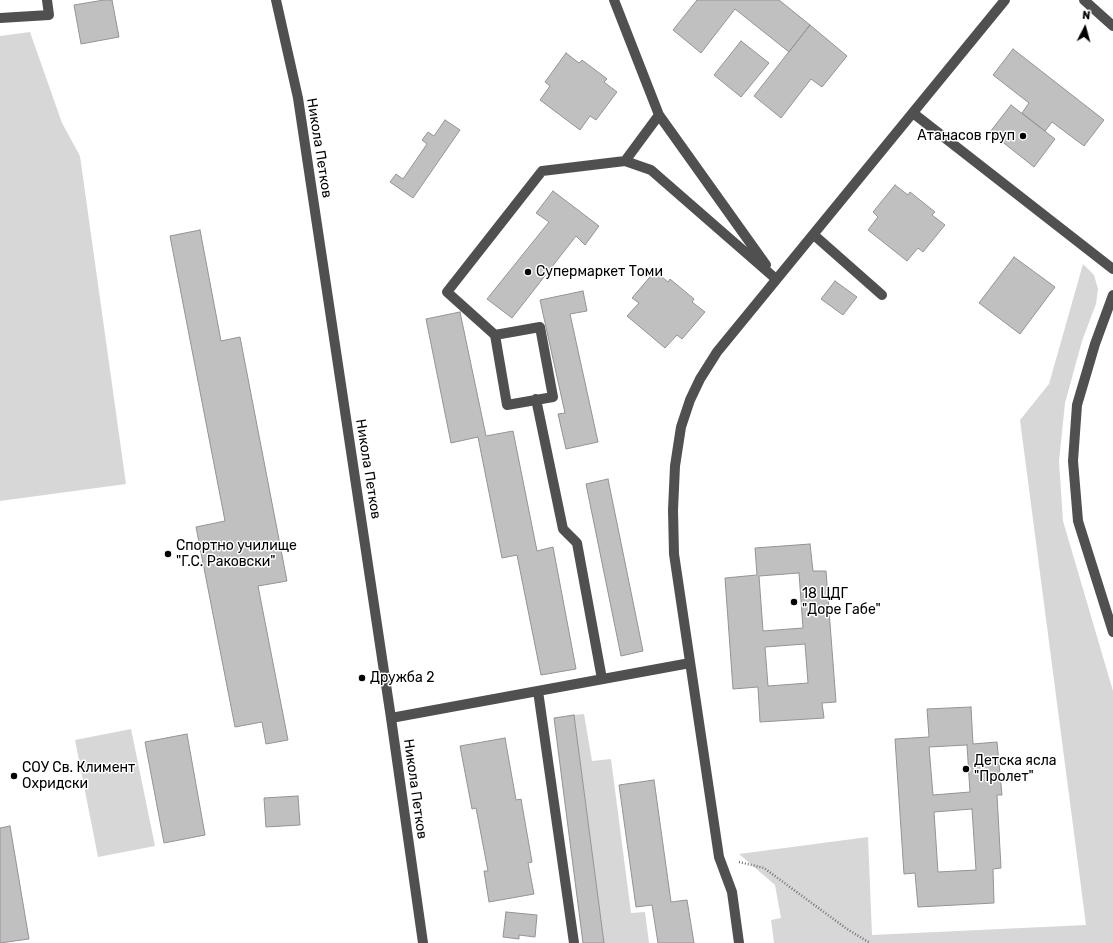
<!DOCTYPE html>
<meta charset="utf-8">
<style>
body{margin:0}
#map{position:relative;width:1113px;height:943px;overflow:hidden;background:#fff;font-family:Rubik,sans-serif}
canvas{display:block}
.north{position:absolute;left:1065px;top:8px;width:40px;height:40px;-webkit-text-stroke:3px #fff;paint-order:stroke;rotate:6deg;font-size:11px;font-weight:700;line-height:16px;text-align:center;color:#000}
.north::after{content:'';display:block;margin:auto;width:14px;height:18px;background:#000;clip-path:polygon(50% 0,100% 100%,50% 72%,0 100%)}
</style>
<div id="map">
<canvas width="1113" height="943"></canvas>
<div class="north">N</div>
</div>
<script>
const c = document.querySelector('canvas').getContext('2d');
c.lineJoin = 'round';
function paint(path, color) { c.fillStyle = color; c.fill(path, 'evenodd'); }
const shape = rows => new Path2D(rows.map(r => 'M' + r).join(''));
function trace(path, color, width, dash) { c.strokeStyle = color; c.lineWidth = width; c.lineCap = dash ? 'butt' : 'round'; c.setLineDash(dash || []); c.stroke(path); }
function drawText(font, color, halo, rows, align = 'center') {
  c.font = font + ' Rubik,sans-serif'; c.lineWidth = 3; c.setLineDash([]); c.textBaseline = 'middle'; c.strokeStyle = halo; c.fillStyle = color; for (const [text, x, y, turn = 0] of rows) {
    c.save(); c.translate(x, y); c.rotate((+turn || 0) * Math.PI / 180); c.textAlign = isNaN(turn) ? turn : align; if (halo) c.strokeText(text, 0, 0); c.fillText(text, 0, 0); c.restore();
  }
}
const green = shape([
 [30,32,62,123,80,156,126,484,0,501,0,36],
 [1083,264,1094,275,1098,289,1096,304,1082,341,1065,403,1059,461,1063,521,1113,691,1113,943,774,943,771,920,781,918,775,885,739,854,868,837,872,935,1086,925,1020,420,1049,384],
 [584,714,592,761,611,759,631,913,645,912,649,943,604,943,574,715],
 [131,729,155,846,98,857,75,740]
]);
const building = shape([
 [104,0,112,0,119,37,81,44,74,5,104,0],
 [697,0,779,0,810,25,789,52,735,9,701,53,673,30,697,0],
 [810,25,847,56,822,87,811,79,781,118,754,96,810,25],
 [741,41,769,63,741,97,714,75,741,41],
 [1013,49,1104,120,1084,146,1052,122,1045,131,1022,113,1029,103,993,75,1013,49],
 [566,53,579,63,582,60,606,78,607,79,604,82,617,92,596,120,590,116,580,130,540,100,550,86,545,82,566,53],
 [1011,105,1055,139,1034,167,990,132,1011,105],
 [445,120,460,130,413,198,390,182,396,174,403,179,427,144,422,140,428,132,434,136,445,120],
 [895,185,908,195,910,192,935,212,932,215,945,225,923,252,918,248,907,261,868,230,878,217,873,212,895,185],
 [553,191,599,226,585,245,576,236,512,318,487,299,549,222,536,213,553,191],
 [200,230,221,341,240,337,287,581,258,586,288,740,266,744,262,722,235,727,196,527,225,521,170,236,200,230],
 [1014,257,1055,287,1020,334,979,303,1014,257],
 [655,271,668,282,670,279,694,299,692,302,705,312,682,339,677,335,665,348,627,316,639,303,632,298,655,271],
 [835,281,857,297,843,315,821,299,835,281],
 [583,291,587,311,570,314,598,442,566,449,558,414,565,413,540,300,583,291],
 [460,312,486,436,513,431,537,551,553,547,576,669,541,675,517,555,502,558,478,437,451,443,426,319,460,312],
 [608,479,643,651,621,656,586,484,608,479],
 [810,544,813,571,826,571,836,702,822,703,824,718,760,722,758,687,733,689,725,578,757,575,755,548,810,544],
 [799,573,803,628,763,631,759,576,799,573],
 [805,644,808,683,768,686,765,647,805,644],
 [971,707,973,744,997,742,1002,795,997,795,1001,868,993,869,994,903,918,907,915,873,904,874,895,739,929,737,927,709,971,707],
 [967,745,970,792,933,795,929,747,967,745],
 [972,809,976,870,938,872,934,812,972,809],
 [574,715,604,943,583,943,554,718,574,715],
 [187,734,205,835,164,843,145,742,187,734],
 [505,738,516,800,521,799,532,862,528,863,534,894,489,902,484,871,488,871,476,808,472,809,460,746,505,738],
 [654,780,671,902,687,900,694,943,658,943,652,905,636,907,619,785,654,780],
 [298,796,300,825,266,827,264,798,298,796],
 [10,826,29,939,0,943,0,828,10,826],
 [506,912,537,915,535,937,519,935,519,939,503,937,506,912]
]);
const path = shape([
 [739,862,764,868,847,929,870,943]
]);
const minor = shape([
 [276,0,298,98,391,718,423,943],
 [614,0,659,115,766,265],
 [1084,0,1113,26],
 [0,18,49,15,47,0],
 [913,113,1113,269],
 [625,161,659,115],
 [814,235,882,295],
 [1113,295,1095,344,1077,405,1073,461,1078,521,1113,632],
 [495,335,507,405,553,397,540,327,495,335,447,292,542,171,625,161,651,170,776,279],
 [536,399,563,529,577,543,602,679],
 [538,691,574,943],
 [391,718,690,663],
 [739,943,732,892,719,857,674,554,673,510,675,466,681,427,690,400,700,379,717,352,1005,0]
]);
const markers = [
 [1023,136,4,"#000"],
 [528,272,4,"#000"],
 [168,554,4,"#000"],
 [794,602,4,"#000"],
 [362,678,4,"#000"],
 [966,769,4,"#000"],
 [14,776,4,"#000"]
];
const poiNames = [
 ["Атанасов груп",1015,136,"right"],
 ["Супермаркет Томи",536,272],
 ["Спортно училище",176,546],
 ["\"Г.С. Раковски\"",176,562],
 ["18 ЦДГ",802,594],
 ["\"Доре Габе\"",802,610],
 ["Дружба 2",370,678],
 ["Детска ясла",974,761],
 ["\"Пролет\"",974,777],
 ["СОУ Св. Климент",22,768],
 ["Охридски",22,784]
];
const streetNames = [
 ["Никола Петков",319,148,81],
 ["Никола Петков",368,469,81],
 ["Никола Петков",415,789,82]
];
paint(green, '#d7d7d7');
paint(building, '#c0c0c0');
trace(building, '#949494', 1);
trace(path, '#727272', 2.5, [1, 2]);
trace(minor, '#505050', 10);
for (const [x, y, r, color] of markers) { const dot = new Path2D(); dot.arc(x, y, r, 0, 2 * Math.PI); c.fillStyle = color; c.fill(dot); trace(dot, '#fff', 1.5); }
drawText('14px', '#000', '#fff', poiNames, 'left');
drawText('14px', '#000', '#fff', streetNames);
</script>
